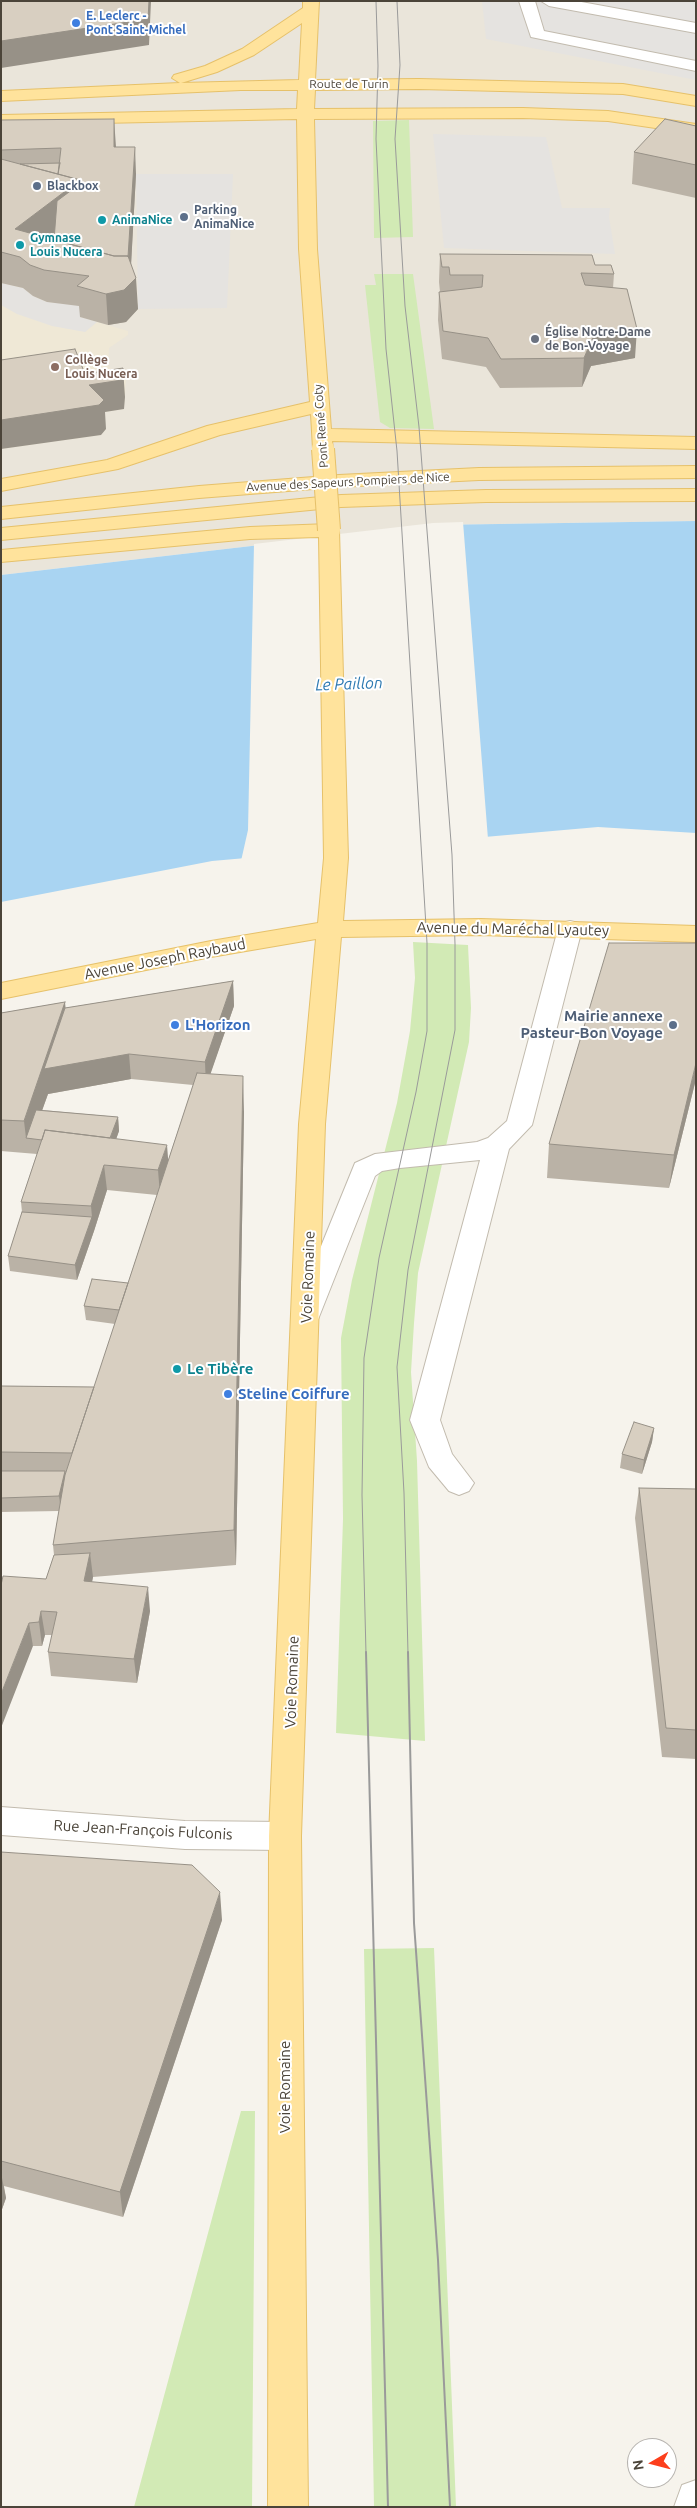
<!DOCTYPE html>
<meta charset="utf-8">
<style>
body{margin:0}
#map{position:relative;width:697px;height:2508px;overflow:hidden;background:#f6f3ec;font-family:Ubuntu,sans-serif}
canvas{display:block}
.frame{position:absolute;inset:0;border:2px solid #4b4439;pointer-events:none}
.north{position:absolute;left:627px;top:2438px;width:50px;height:50px;box-sizing:border-box;background:#fff;border:1px solid #b7b4b0;border-radius:50%;rotate:262deg;font-size:14px;font-weight:700;line-height:20px;text-align:center;color:#4b4439}
.north::after{content:'';display:block;margin:auto;width:18px;height:22px;background:#fc3f1d;clip-path:polygon(50% 0,100% 100%,50% 72%,0 100%)}
</style>
<div id="map">
<canvas width="697" height="2508"></canvas>
<div class="frame"></div>
<div class="north">N</div>
</div>
<script>
const c = document.querySelector('canvas').getContext('2d');
c.lineJoin = 'round';
function paint(path, color) { c.fillStyle = color; c.fill(path, 'evenodd'); }
const shape = rows => new Path2D(rows.map(r => 'M' + r).join(''));
function trace(path, color, width, dash) { c.strokeStyle = color; c.lineWidth = width; c.lineCap = dash ? 'butt' : 'round'; c.setLineDash(dash || []); c.stroke(path); }
function drawText(font, color, halo, rows, align = 'center') {
  c.font = font + ' Ubuntu,sans-serif'; c.lineWidth = 4; c.setLineDash([]); c.textBaseline = 'middle'; c.strokeStyle = halo; c.fillStyle = color; for (const [text, x, y, turn = 0] of rows) {
    c.save(); c.translate(x, y); c.rotate((+turn || 0) * Math.PI / 180); c.textAlign = isNaN(turn) ? turn : align; if (halo) c.strokeText(text, 0, 0); c.fillText(text, 0, 0); c.restore();
  }
}
const residential = shape([
 [1,1,696,1,696,521,433,525,1,575]
]);
const education = shape([
 [1,283,23,288,33,296,47,302,81,305,80,317,128,331,128,335,109,348,108,365,116,375,126,379,124,409,92,414,106,429,101,435,1,449]
]);
const green = shape([
 [409,120,413,237,374,238,373,121],
 [374,274,413,274,434,429,390,428,380,422,365,285,376,285],
 [413,942,468,945,471,1008,469,1042,418,1273,414,1323,411,1372,417,1461,425,1741,336,1733,343,1519,341,1338,352,1280,397,1103,410,1031,415,978],
 [434,1948,456,2507,374,2507,364,1949],
 [241,2111,255,2111,252,2507,134,2507]
]);
const parking = shape([
 [482,1,696,1,696,80,486,39],
 [433,134,546,137,562,208,610,208,609,217,615,254,444,248],
 [136,174,233,174,227,308,138,309],
 [1,283,23,288,33,296,47,302,81,305,80,317,97,322,85,332,52,326,17,314,1,305]
]);
const water = shape([
 [696,521,696,833,598,827,212,861,1,902,1,575,433,525]
]);
const pier = shape([
 [463,522,488,839,241,861,248,830,254,544,433,523]
]);
const minor = shape([
 [519,1,535,1,544,31,696,61,696,71,531,37,519,1],
 [541,1,576,1,696,23,696,33,549,6,541,1],
 [570,921,579,923,582,929,532,1125,509,1149,440,1420,452,1454,474,1483,469,1491,459,1495,449,1491,429,1467,410,1420,480,1160,400,1168,382,1171,375,1176,317,1322,307,1325,297,1322,293,1315,355,1163,375,1154,477,1142,488,1138,507,1121,558,929,561,923,570,921],
 [1,1807,185,1821,285,1822,297,1826,301,1836,297,1846,285,1850,185,1849,1,1835,1,1807],
 [696,2480,696,2507,674,2507,682,2485,696,2480]
]);
const major = shape([
 [303,1,319,1,315,80,419,79,623,84,696,96,696,106,623,94,419,89,315,90,314,109,523,108,608,111,696,124,696,134,608,121,523,118,314,119,317,249,331,429,696,437,696,449,332,441,333,449,330,453,323,455,316,453,313,449,311,414,220,435,118,469,1,491,1,479,107,460,207,426,310,402,299,249,297,119,1,125,1,115,297,109,298,90,241,90,1,101,1,91,180,83,172,78,174,75,205,66,242,49,303,8,303,1],
 [302,23,299,80,181,83,217,72,254,55,302,23],
 [696,466,696,478,479,480,339,487,199,498,1,519,1,507,199,486,339,475,479,468,696,466],
 [696,489,696,501,486,502,341,507,1,540,1,528,341,495,486,490,696,489],
 [329,524,336,526,339,530,348,858,343,921,481,919,696,926,696,942,481,935,341,937,325,1124,301,1836,308,2507,268,2507,269,1836,299,1124,316,939,211,957,1,999,1,983,211,941,318,923,324,858,319,537,250,539,1,562,1,550,250,527,329,524]
]);
const tramFar1 = shape([
 [397,1,400,65,395,139,405,306,419,427,452,855,455,944,455,1030,408,1270,397,1367,404,1493,408,1653],
 [366,1653,362,1495,364,1358,379,1258,416,1092,427,1031,427,943,397,451,386,349,376,139,378,66,376,1]
]);
const tram = shape([
 [366,1652,388,2507],
 [408,1652,414,1923,438,2260,450,2507]
]);
const majorBridge = shape([
 [323,449,329,530]
]);
const wall = shape([
 [1,120,116,147,136,174,131,264,138,309,126,322,108,325,80,317,79,306,47,302,33,296,23,288,1,283],
 [55,232,54,240,47,238],
 [696,126,696,198,632,184,634,152],
 [440,254,595,265,614,274,613,288,635,358,591,366,582,387,500,388,486,367,442,359,438,320,439,292,440,292,439,282],
 [233,981,234,1006,210,1074,244,1112,236,1565,93,1577,92,1582,150,1611,137,1683,51,1676,48,1652,52,1635,45,1635,42,1646,33,1646,1,1585,46,1579,54,1555,53,1545,59,1511,1,1512,1,1386,94,1387,115,1324,86,1320,84,1306,128,1283,157,1195,107,1190,94,1231,77,1280,10,1271,8,1256,22,1212,21,1202,37,1154,1,1151,1,1013,65,1002,65,1008],
 [131,1079,193,1085,168,1161,116,1139,119,1131,118,1117,42,1110,48,1094],
 [696,1079,669,1188,547,1178,549,1144],
 [654,1428,652,1442,642,1474,620,1468,622,1454],
 [639,1488,696,1489,696,1759,662,1757,635,1518],
 [1,1852,222,1920,123,2217,4,2186,6,2198,1,2212]
]);
const shadedWall = shape([
 [149,1,151,1,149,45,1,68,1,41],
 [114,119,116,147,116,175,114,147],
 [135,147,136,174,130,284,136,278,138,309,126,322,108,325,106,294,128,258],
 [80,180,83,211,21,258,15,229],
 [637,329,635,358,591,366,582,387,584,358,593,337],
 [123,368,125,397,124,409,105,412,106,429,101,435,1,449,1,420,89,385],
 [233,981,234,1006,206,1087,205,1062],
 [65,1002,68,1033,129,1054,131,1079,48,1094,32,1139,26,1138,24,1121],
 [696,1063,696,1079,669,1188,674,1155],
 [243,1076,244,1112,236,1565,234,1530],
 [118,1117,119,1131,108,1162,107,1147],
 [167,1145,169,1170,160,1195,158,1170],
 [104,1165,107,1190,94,1231,77,1280,75,1265,92,1217,91,1206],
 [654,1428,652,1442,642,1474,644,1460],
 [65,1471,67,1485,61,1510,59,1496],
 [90,1553,93,1577,87,1605,84,1581],
 [148,1587,150,1611,137,1683,134,1659],
 [41,1611,45,1635,42,1646,39,1622],
 [29,1623,33,1646,1,1728,1,1694],
 [220,1892,222,1920,123,2217,120,2192],
 [2,2178,6,2198,1,2212,1,2179]
]);
const building = shape([
 [1,1,149,1,148,19,1,41,1,1],
 [114,119,114,147,135,147,128,257,128,256,114,256,54,240,57,201,81,183,80,180,58,174,61,148,1,150,1,120,114,119],
 [665,119,696,126,696,165,634,152,665,119],
 [1,159,80,180,15,229,114,256,128,256,136,278,124,290,106,294,77,286,89,276,44,270,30,265,20,257,1,252,1,159],
 [60,163,58,174,20,164,60,163],
 [440,254,592,255,595,265,611,265,614,274,581,273,585,285,627,289,637,329,593,337,584,358,501,359,488,338,443,331,439,292,482,287,483,275,450,275,449,267,442,267,440,254],
 [75,349,85,374,123,368,122,380,89,385,104,400,99,405,1,420,1,360,75,349],
 [609,943,696,943,696,1063,674,1155,549,1144,609,943],
 [233,981,205,1062,129,1054,44,1069,65,1008,233,981],
 [65,1002,24,1121,1,1120,1,1013,65,1002],
 [197,1073,243,1076,234,1530,53,1545,65,1475,197,1073],
 [36,1110,118,1117,110,1138,45,1130,42,1140,26,1138,36,1110],
 [45,1130,167,1145,158,1170,104,1165,91,1206,21,1202,45,1130],
 [22,1212,92,1217,75,1265,8,1256,22,1212],
 [92,1279,128,1283,119,1310,84,1306,92,1279],
 [1,1386,94,1387,72,1453,1,1452,1,1386],
 [634,1422,654,1428,644,1460,622,1454,634,1422],
 [1,1471,65,1471,59,1496,1,1498,1,1471],
 [639,1488,696,1489,696,1730,666,1728,639,1488],
 [90,1553,84,1581,148,1587,134,1659,48,1652,57,1612,41,1611,39,1622,29,1623,1,1694,1,1585,3,1576,46,1579,54,1555,90,1553],
 [1,1852,192,1865,220,1892,120,2192,1,2161,1,1852]
]);
const markers = [
 [76,23,5,"#3f7fe0"],
 [37,186,5,"#5c6f8a"],
 [184,217,5,"#5c6f8a"],
 [102,220,5,"#0f9aa8"],
 [20,245,5,"#0f9aa8"],
 [535,339,5,"#6b7280"],
 [55,367,5,"#8d6e63"],
 [175,1025,5,"#3f7fe0"],
 [673,1025,5,"#5c6f8a"],
 [177,1369,5,"#0f9aa8"],
 [228,1394,5,"#3f7fe0"]
];
const farShopnames = [
 ["E. Leclerc -",86,16],
 ["Pont Saint-Michel",86,30]
];
const farStreetnames = [
 ["Route de Turin",349,84],
 ["Pont René Coty",321,426,-94],
 ["Avenue des Sapeurs Pompiers de Nice",348,482,-3]
];
const farServicenames = [
 ["Blackbox",47,186],
 ["Parking",194,210],
 ["AnimaNice",194,224]
];
const farCulturenames = [
 ["AnimaNice",112,220],
 ["Gymnase",30,238],
 ["Louis Nucera",30,252]
];
const farWorshipnames = [
 ["Église Notre-Dame",545,332],
 ["de Bon-Voyage",545,346]
];
const farEducationnames = [
 ["Collège",65,360],
 ["Louis Nucera",65,374]
];
const streetNames = [
 ["Avenue du Maréchal Lyautey",513,929,1],
 ["Avenue Joseph Raybaud",165,959,-11],
 ["Voie Romaine",308,1277,-88],
 ["Voie Romaine",292,1682,-88],
 ["Rue Jean-François Fulconis",143,1830,3],
 ["Voie Romaine",285,2087,-90]
];
const serviceNames = [
 ["Mairie annexe",663,1016],
 ["Pasteur-Bon Voyage",663,1033]
];
const shopNames = [
 ["L'Horizon",185,1025],
 ["Steline Coiffure",238,1394]
];
const cultureNames = [
 ["Le Tibère",187,1369]
];
const waterNames = [
 ["Le Paillon",349,684,-2]
];
paint(residential, '#eae5da');
paint(education, '#efe8d6');
paint(green, '#d2eab5');
paint(parking, '#e5e3e0');
paint(water, '#a9d4f2');
paint(pier, '#f6f3ec');
trace(minor, '#c2bbae', 2);
trace(major, '#e6c16a', 2);
paint(minor, '#fff');
paint(major, '#ffe39c');
trace(tramFar1, '#9a9a9a', 1);
trace(tram, '#9a9a9a', 2);
trace(majorBridge, '#e6c16a', 24, []);
trace(majorBridge, '#ffe39c', 22);
paint(wall, '#bab2a6');
paint(shadedWall, '#979187');
paint(building, '#d8cfc1');
trace(building, '#979187', 1);
for (const [x, y, r, color] of markers) { const dot = new Path2D(); dot.arc(x, y, r, 0, 2 * Math.PI); c.fillStyle = color; c.fill(dot); trace(dot, '#fff', 2); }
drawText('bold 12px', '#366cbe', '#fff', farShopnames, 'left');
drawText('12px', '#4b4439', '#fff', farStreetnames);
drawText('bold 12px', '#4e5e75', '#fff', farServicenames, 'left');
drawText('bold 12px', '#0d838f', '#fff', farCulturenames, 'left');
drawText('bold 12px', '#5b616d', '#fff', farWorshipnames, 'left');
drawText('bold 12px', '#785e54', '#fff', farEducationnames, 'left');
drawText('15px', '#4b4439', '#fff', streetNames);
drawText('bold 15px', '#4e5e75', '#fff', serviceNames, 'right');
drawText('bold 15px', '#366cbe', '#fff', shopNames, 'left');
drawText('bold 15px', '#0d838f', '#fff', cultureNames, 'left');
drawText('italic 16px', '#2e7ab2', '#fff', waterNames);
</script>
